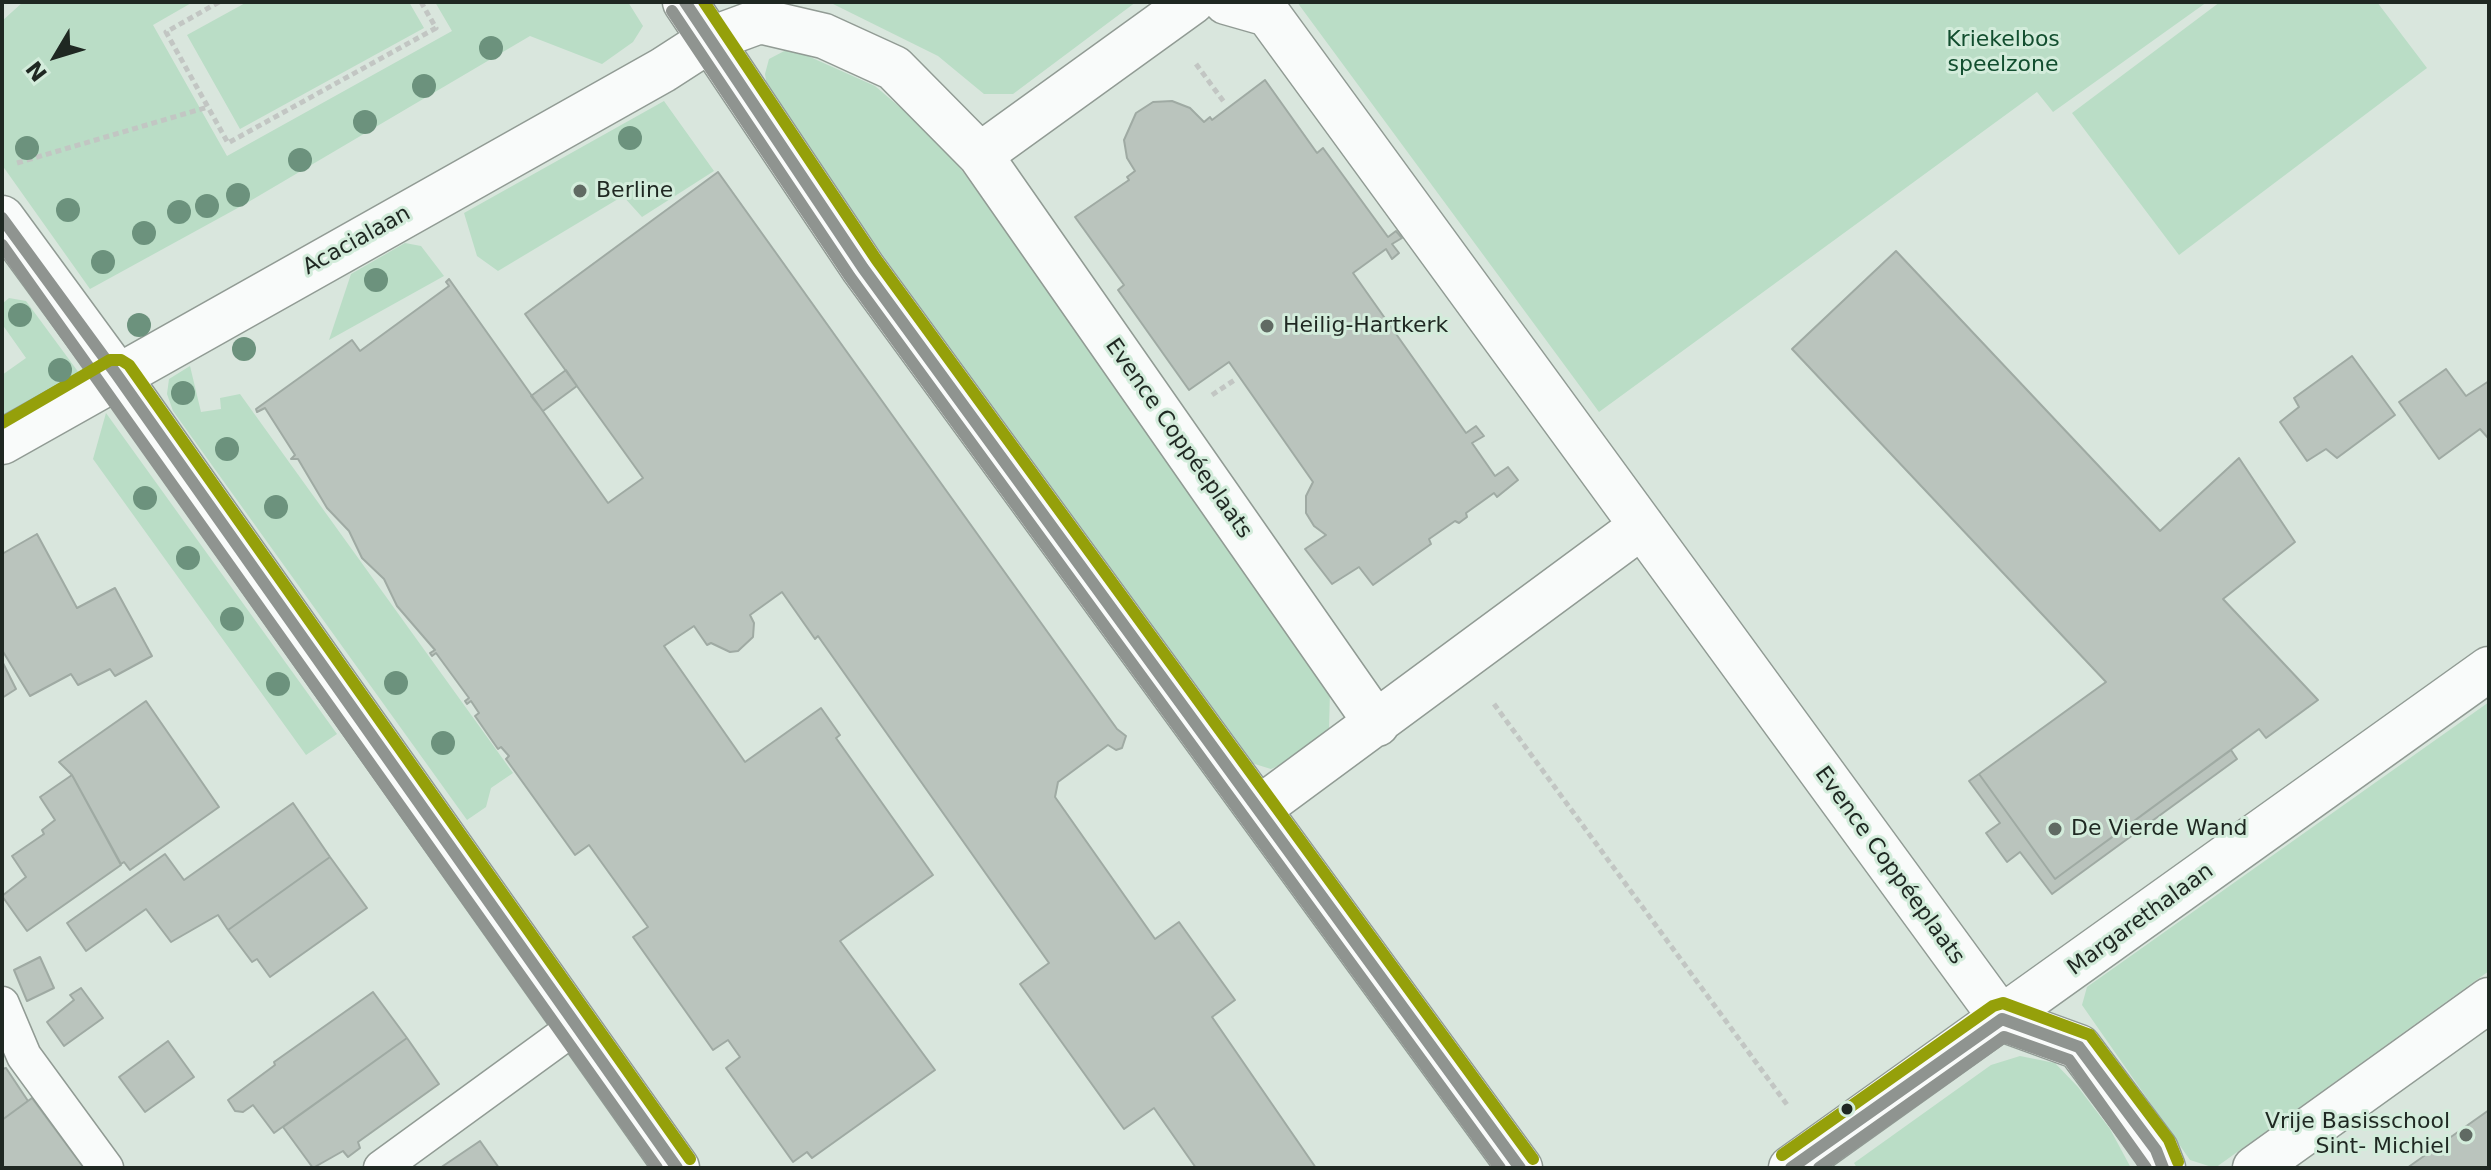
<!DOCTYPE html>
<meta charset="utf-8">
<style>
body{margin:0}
#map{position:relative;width:2491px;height:1170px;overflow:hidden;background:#d9e6dd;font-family:"DejaVu Sans",sans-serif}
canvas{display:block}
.frame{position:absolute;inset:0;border:4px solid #1f2822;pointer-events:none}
.north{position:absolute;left:16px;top:16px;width:80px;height:80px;-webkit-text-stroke:6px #d3ecdb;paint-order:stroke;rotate:232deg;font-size:22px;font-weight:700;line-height:32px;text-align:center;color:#1f2822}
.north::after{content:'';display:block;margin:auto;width:28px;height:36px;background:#1f2822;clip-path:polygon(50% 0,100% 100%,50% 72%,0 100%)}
</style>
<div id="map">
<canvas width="2491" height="1170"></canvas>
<div class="frame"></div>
<div class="north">N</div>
</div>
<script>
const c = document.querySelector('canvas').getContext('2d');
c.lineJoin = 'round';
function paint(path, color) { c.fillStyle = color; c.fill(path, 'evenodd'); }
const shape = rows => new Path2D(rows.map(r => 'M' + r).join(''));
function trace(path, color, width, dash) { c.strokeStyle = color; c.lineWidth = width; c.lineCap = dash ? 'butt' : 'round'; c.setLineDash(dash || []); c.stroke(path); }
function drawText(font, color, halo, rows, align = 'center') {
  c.font = font + ' "DejaVu Sans",sans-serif'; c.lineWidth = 6; c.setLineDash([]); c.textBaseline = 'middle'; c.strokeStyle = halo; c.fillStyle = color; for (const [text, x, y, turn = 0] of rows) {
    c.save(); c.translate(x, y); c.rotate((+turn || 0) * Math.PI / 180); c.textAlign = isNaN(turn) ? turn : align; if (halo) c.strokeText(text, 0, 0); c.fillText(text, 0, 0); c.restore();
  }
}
const green = shape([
 [23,2,193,2,153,25,227,156,452,31,435,2,628,2,643,26,633,42,602,64,530,36,245,204,90,289,2,165,2,21],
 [247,2,409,2,424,28,240,129,187,35],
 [829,2,1136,2,1013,94,984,94,938,56],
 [1297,2,2207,2,2053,112,2037,92,1599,412],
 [2220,2,2377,2,2427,68,2179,255,2072,113],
 [790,48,875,86,941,142,974,187,1330,692,1329,728,1296,758,1271,769,1245,761,1231,747,768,93,765,74,769,59],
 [664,101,714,171,642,217,623,196,498,271,477,256,464,213],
 [405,243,421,246,444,276,329,340,351,274],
 [9,298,26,301,82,377,2,422,2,375,26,358,2,324,2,304],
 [190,366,201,412,221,409,220,398,240,394,513,773,491,788,486,807,467,820,173,411,167,394,169,379],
 [106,413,337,734,306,755,93,459],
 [2489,702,2489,971,2215,1168,2190,1160,2082,1005,2087,987],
 [2020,1056,2055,1063,2078,1087,2110,1129,2131,1168,1857,1168,1854,1163,1991,1065]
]);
const building = shape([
 [1265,80,1317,153,1323,148,1388,237,1396,231,1402,238,1392,244,1399,253,1392,259,1386,249,1353,273,1466,433,1476,426,1484,436,1472,443,1495,476,1508,467,1518,480,1497,497,1494,493,1466,513,1467,517,1459,523,1455,521,1429,539,1431,544,1373,585,1359,567,1332,584,1305,549,1326,535,1314,526,1306,513,1306,496,1313,482,1229,362,1189,390,1118,290,1124,285,1075,217,1129,180,1127,177,1135,171,1127,158,1124,140,1136,113,1153,102,1172,101,1190,108,1204,122,1210,117,1212,120,1265,80],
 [718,172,1117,729,1126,736,1122,748,1116,750,1108,745,1058,782,1055,797,1155,939,1179,922,1235,1000,1212,1017,1316,1168,1196,1168,1154,1108,1124,1129,1020,984,1049,963,818,636,815,639,782,592,750,615,754,623,753,637,738,651,730,652,711,643,707,645,694,626,664,646,745,762,821,708,840,735,836,738,933,875,840,941,935,1070,812,1158,807,1152,793,1162,726,1068,740,1057,728,1040,713,1050,633,937,648,927,589,845,575,855,506,759,509,756,501,747,498,749,475,716,479,713,471,701,467,704,465,701,469,698,436,653,432,656,430,653,435,650,397,606,384,579,362,558,349,531,327,508,298,459,291,459,295,455,265,408,257,412,256,409,352,340,360,351,449,286,446,282,449,279,608,503,643,478,525,314,718,172],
 [1896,251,2160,531,2239,458,2295,542,2223,599,2318,700,2266,738,2259,729,2055,879,1979,774,2106,682,1792,349,1896,251],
 [2352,356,2395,415,2337,458,2326,449,2307,461,2280,422,2299,407,2294,398,2352,356],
 [2446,369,2466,396,2489,381,2489,439,2480,429,2439,459,2399,402,2446,369],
 [566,370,577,386,543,411,531,396,566,370],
 [37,534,77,608,115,588,152,656,115,676,110,669,78,685,71,674,30,696,2,650,2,554,37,534],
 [2,661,16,689,2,698,2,661],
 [146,701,219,807,130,870,124,862,121,864,72,775,59,762,146,701],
 [2231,750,2237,759,2052,894,2020,852,2007,862,1986,833,2000,823,1969,781,1979,774,2055,879,2231,750],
 [72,775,121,865,27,931,2,896,26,877,12,856,44,834,42,830,55,820,40,797,72,775],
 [293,803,330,857,228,930,218,915,171,942,146,909,86,951,67,923,165,854,184,880,293,803],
 [330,857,367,908,270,977,257,959,252,962,228,930,330,857],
 [40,957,54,988,27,1001,14,970,40,957],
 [81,988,103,1018,64,1046,47,1022,74,1000,70,995,81,988],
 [373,992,407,1038,274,1133,253,1105,243,1112,235,1111,228,1100,275,1065,274,1062,373,992],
 [407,1038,439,1084,358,1142,360,1148,348,1157,343,1151,313,1168,283,1127,407,1038],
 [168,1041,194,1077,145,1112,119,1077,168,1041],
 [6,1068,28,1101,2,1120,2,1069,6,1068],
 [32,1098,84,1168,2,1168,2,1120,32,1098],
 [2489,1110,2489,1168,2407,1168,2489,1110],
 [480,1141,499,1168,440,1168,480,1141]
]);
const path = shape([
 [219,2,166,32,228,143,436,28,421,2],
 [1196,64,1224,102],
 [17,163,208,107],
 [1212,395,1236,379],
 [1494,704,1788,1106]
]);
const service = shape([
 [2,1004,24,1056,106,1168],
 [381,1168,576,1026]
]);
const minor = shape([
 [685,2,863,268,1520,1168],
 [1226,2,1268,14,2002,1019,2079,1047,2156,1150,2163,1168],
 [980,155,1192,2],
 [2,218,117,375,677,1168],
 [2,442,663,70,711,39,760,21,824,36,894,68,980,155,1377,724],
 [1260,808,1642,526],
 [1791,1168,2489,669],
 [2255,1168,2489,1000]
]);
const bus1 = shape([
 [685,2,863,268,1520,1168],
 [2,218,117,375,677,1168],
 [1791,1168,2002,1019,2079,1047,2156,1150,2163,1168]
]);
const bus2 = shape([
 [672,11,850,277,1500,1168],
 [2,245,657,1168],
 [1819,1168,2004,1037,2069,1060,2146,1168]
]);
const bus3 = shape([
 [704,2,876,259,1533,1159],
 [2,423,110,360,121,360,129,365,690,1159],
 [1782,1155,1993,1006,2003,1003,2090,1035,2169,1140,2178,1162]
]);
const trees = [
 [491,48],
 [424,86],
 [365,122],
 [630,138],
 [27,148],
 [300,160],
 [238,195],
 [207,206],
 [68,210],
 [179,212],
 [144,233],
 [103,262],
 [376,280],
 [20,315],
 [139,325],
 [244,349],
 [60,370],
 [183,393],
 [227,449],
 [145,498],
 [276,507],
 [188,558],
 [232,619],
 [396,683],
 [278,684],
 [443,743]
];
const markers = [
 [580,191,8,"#606a63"],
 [1267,326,8,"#606a63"],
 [2055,829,8,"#606a63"],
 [1847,1109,7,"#1f2822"],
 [2466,1135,8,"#606a63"]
];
const parkNames = [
 ["Kriekelbos",2003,40],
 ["speelzone",2003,65]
];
const poiNames = [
 ["Berline",596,191],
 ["Heilig-Hartkerk",1283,326],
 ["De Vierde Wand",2071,829],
 ["Vrije Basisschool",2450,1122,"right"],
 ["Sint- Michiel",2450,1147,"right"]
];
const streetNames = [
 ["Acacialaan",357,241,-29],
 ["Evence Coppéeplaats",1178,439,55],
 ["Evence Coppéeplaats",1889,866,54],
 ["Margarethalaan",2141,920,-36]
];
paint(green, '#baddc6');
paint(building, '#bac4bd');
trace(building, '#9faaa3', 2);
trace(service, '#919b94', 37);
trace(minor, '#919b94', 47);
trace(path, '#c2c6c3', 5, [6, 4]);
trace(service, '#f9fbfa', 34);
trace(minor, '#f9fbfa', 44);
trace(bus1, '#8f9490', 12);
trace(bus2, '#8f9490', 12);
trace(bus3, '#95a00a', 12);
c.fillStyle = '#6c927d';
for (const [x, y] of trees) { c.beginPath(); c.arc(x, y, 12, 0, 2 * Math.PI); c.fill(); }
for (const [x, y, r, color] of markers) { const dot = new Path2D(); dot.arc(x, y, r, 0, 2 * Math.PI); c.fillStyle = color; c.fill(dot); trace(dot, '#d3ecdb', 3); }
drawText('22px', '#124e2f', '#d3ecdb', parkNames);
drawText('22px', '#1f2822', '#d3ecdb', poiNames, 'left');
drawText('22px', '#1f2822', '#d3ecdb', streetNames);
</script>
